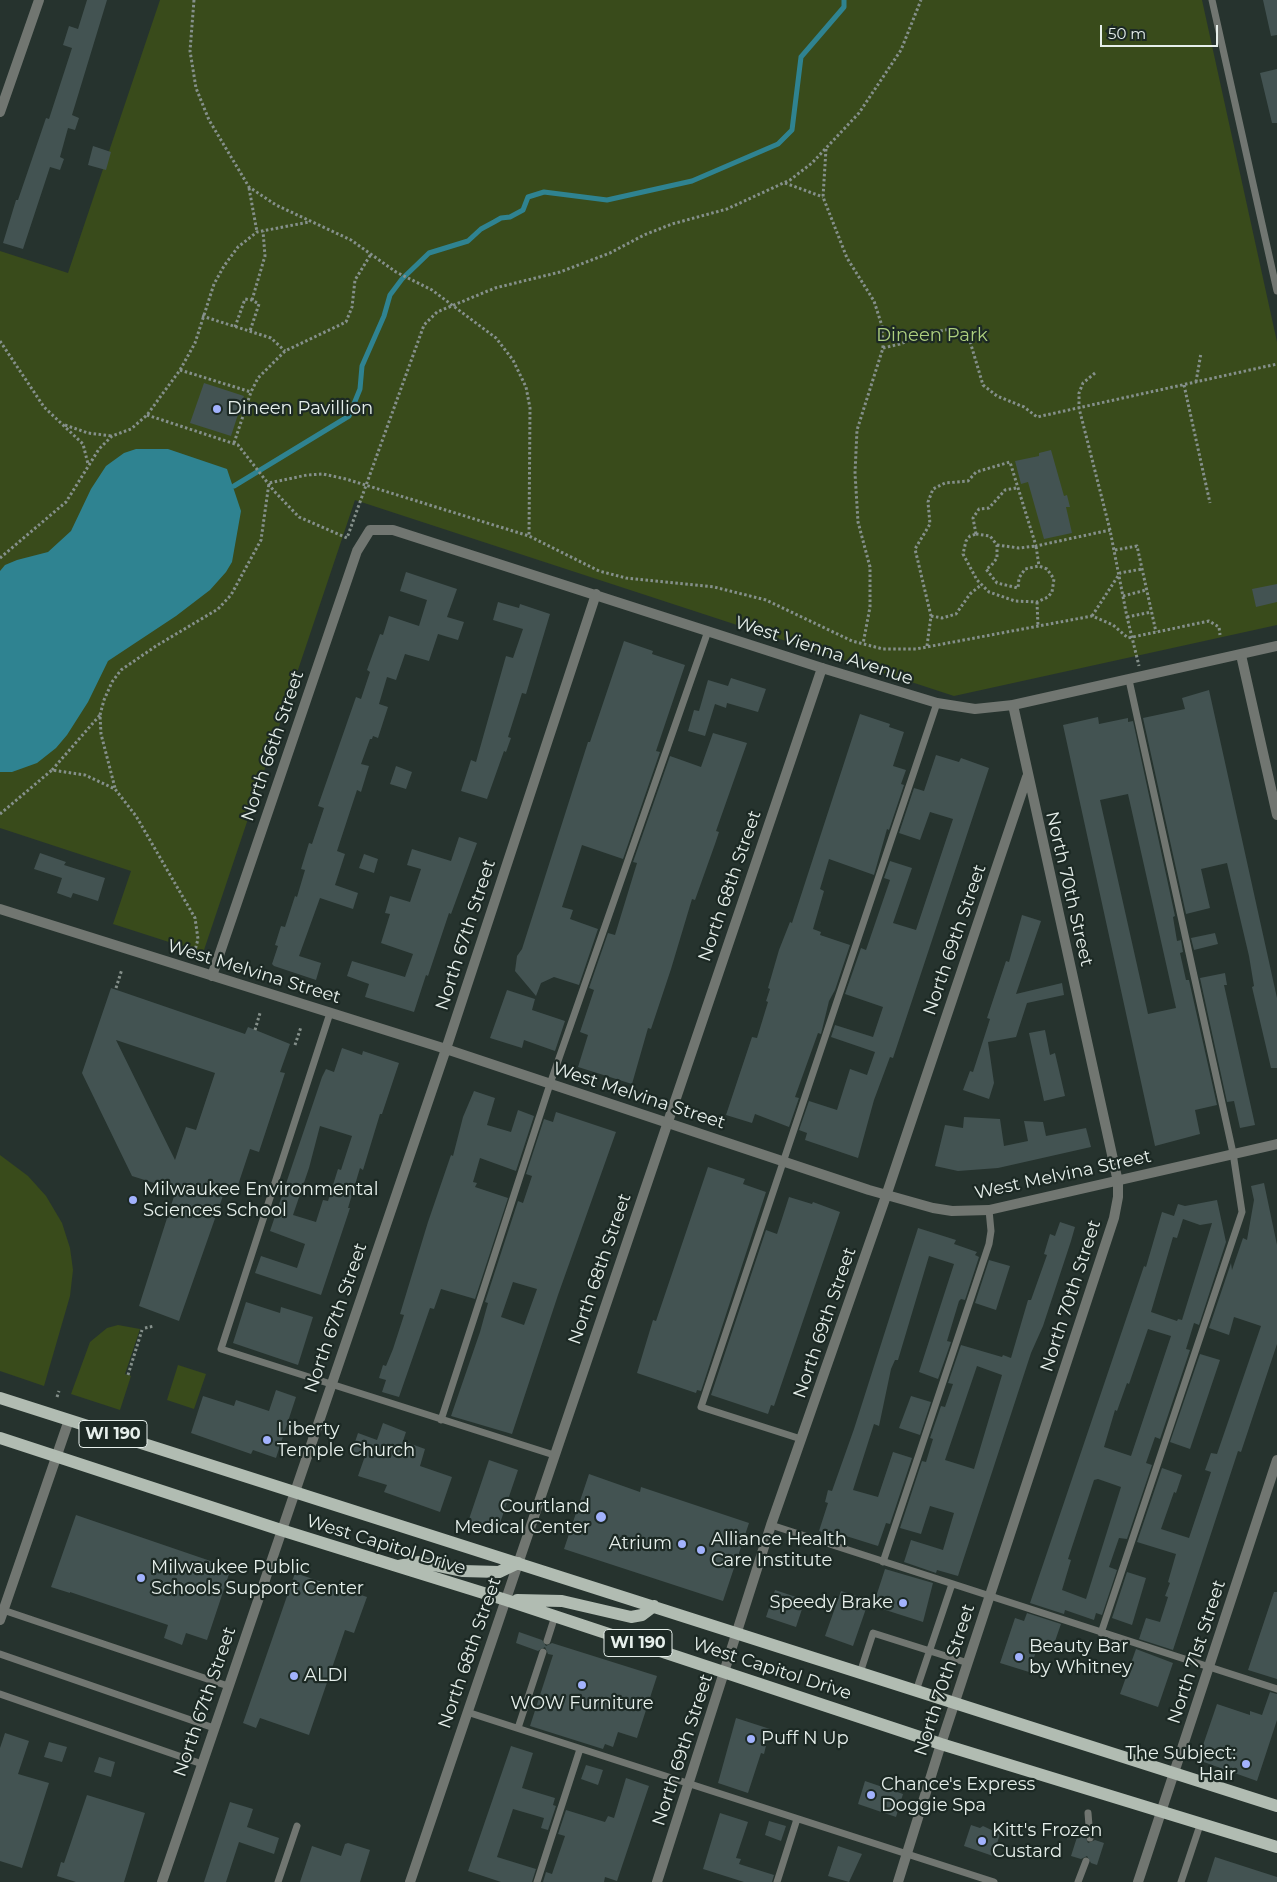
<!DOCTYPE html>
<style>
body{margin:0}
#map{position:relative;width:1277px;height:1882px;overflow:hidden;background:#26332e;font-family:Montserrat,sans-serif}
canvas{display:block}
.scale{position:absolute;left:1100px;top:25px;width:118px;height:22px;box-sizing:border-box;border:2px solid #e6efeb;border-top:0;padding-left:6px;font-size:15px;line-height:18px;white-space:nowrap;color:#e6efeb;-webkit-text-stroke:4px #1c2924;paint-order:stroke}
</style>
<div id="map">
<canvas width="1277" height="1882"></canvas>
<div class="scale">50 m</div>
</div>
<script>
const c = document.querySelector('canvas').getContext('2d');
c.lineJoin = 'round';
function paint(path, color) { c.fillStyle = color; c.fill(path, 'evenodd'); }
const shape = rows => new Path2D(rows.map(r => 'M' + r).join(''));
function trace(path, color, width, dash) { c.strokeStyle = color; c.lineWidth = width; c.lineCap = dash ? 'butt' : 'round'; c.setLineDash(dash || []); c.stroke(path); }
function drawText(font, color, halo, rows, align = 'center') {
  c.font = font + ' Montserrat,sans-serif'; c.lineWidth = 4.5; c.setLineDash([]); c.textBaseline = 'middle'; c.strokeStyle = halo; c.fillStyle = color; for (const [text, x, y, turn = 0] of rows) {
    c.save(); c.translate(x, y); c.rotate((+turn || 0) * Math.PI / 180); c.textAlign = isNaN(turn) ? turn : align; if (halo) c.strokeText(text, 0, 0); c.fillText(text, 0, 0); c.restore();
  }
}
const green = shape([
 [160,0,1202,0,1277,342,1277,625,954,696,355,500,203,953,113,924,131,871,0,828,0,251,68,273],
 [0,1155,28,1176,46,1196,62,1223,70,1248,73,1270,70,1296,44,1386,0,1371],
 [118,1325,140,1329,125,1374,131,1376,120,1410,71,1394,90,1342,107,1328],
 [178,1365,206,1374,194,1409,167,1400]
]);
const water = shape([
 [136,449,168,449,227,469,241,511,232,562,226,572,210,590,176,616,108,661,88,702,67,735,56,748,37,763,12,772,0,772,0,571,5,565,17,560,48,552,71,531,91,489,106,466,124,453]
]);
const stream = shape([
 [234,486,349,416,360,389,362,366,384,316,390,295,402,279,429,253,468,241,481,229,494,222,501,218,510,217,523,210,528,197,544,192,607,200,692,181,778,144,792,130,801,57,844,7,844,0]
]);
const building = shape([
 [87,0,107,0,72,115,79,118,75,130,68,128,60,157,64,159,60,170,50,167,23,249,3,243,16,200,18,200,46,118,49,119,72,48,63,45,69,26,78,29],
 [1263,0,1277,0,1277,35,1271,36],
 [1277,69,1277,123,1272,123,1260,73],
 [93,146,111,152,106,170,88,165],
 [204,383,244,396,231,436,190,423],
 [1051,450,1064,496,1067,495,1070,507,1066,507,1072,533,1044,539,1028,482,1021,484,1015,461,1039,456,1039,453],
 [406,572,457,589,447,617,464,622,458,640,438,634,429,661,405,654,396,680,387,677,379,704,388,707,378,738,373,736,372,739,370,739,361,764,369,766,361,792,357,790,337,851,345,854,335,885,358,893,353,909,320,898,299,956,321,963,316,980,274,966,272,964,278,946,275,945,281,926,285,927,295,896,297,897,305,870,301,869,309,843,312,844,324,808,318,806,356,697,361,699,370,672,367,670,380,634,383,635,389,616,419,626,427,600,400,591],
 [1277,584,1277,602,1256,607,1252,589],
 [498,602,519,608,520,604,550,614,526,694,522,693,508,737,511,738,506,752,504,751,487,799,461,791,471,760,476,762,506,656,513,658,523,629,493,620],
 [624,641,653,651,652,654,685,665,656,751,660,752,623,859,582,845,562,907,573,910,570,919,598,929,579,985,554,977,541,983,536,996,515,971,517,956,522,949,588,742,590,742],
 [731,678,766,689,758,712,727,703,726,708,715,704,705,736,688,731,694,710,699,711,708,680,728,686],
 [1209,690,1277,998,1277,1068,1271,1068,1252,987,1254,986,1249,956,1227,863,1201,869,1210,908,1186,914,1143,718,1185,709,1182,698],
 [860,714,890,724,889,727,904,732,893,766,906,770,901,784,904,785,889,830,887,829,874,875,829,859,820,889,824,891,813,929,821,932,820,935,850,945,835,990,829,1001,821,1034,818,1033,800,1083,795,1097,799,1098,789,1127,755,1114,752,1123,726,1115,752,1037,757,1038,768,1002,766,1001,770,989,768,988,779,950,790,922,792,923],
 [1098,717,1099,724,1128,718,1128,722,1133,721,1175,916,1173,917,1177,941,1181,940,1183,952,1180,953,1186,980,1189,980,1217,1105,1195,1110,1200,1134,1155,1146,1063,725],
 [1128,794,1176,1008,1148,1014,1100,800],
 [713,733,747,743,716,831,719,832,715,844,695,900,692,899,671,969,651,1029,648,1028,632,1084,578,1067,588,1035,580,1032,594,990,589,988,608,933,615,935,637,863,633,862,670,756,701,767],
 [936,755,959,762,961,758,989,768,893,1058,890,1057,874,1100,858,1158,805,1140,807,1133,799,1130,809,1101,837,1110,850,1069,867,1075,875,1052,831,1037,835,1025,873,1037,883,1007,845,994,861,948,866,950,890,880,884,878,890,861,912,868,893,923,916,930,953,819,930,812,920,840,899,833,914,788,924,791],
 [396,766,412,772,406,789,390,784],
 [459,837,477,843,451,914,449,913,428,976,426,975,414,1012,365,997,369,984,347,976,352,961,405,977,413,954,381,943,390,914,385,913,390,896,410,902,421,869,407,865,412,849,451,861],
 [40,853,66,862,64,865,105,878,98,901,73,893,71,898,57,893,62,878,34,869],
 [364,854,378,859,374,873,359,868],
 [1022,915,1041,921,1016,994,1062,983,1064,995,1027,1003,1016,1037,988,1042,994,1083,989,1099,963,1090,970,1071,973,1072,990,1019,987,1018,1006,961,1009,962],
 [1215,933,1218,944,1194,950,1191,938],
 [1225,973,1227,985,1224,985,1255,1125,1240,1128,1234,1101,1227,1102,1200,978],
 [111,988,245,1034,248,1027,290,1044,280,1072,285,1073,259,1152,250,1149,235,1194,225,1190,179,1321,139,1306,176,1190,132,1176,82,1073],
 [116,1040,215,1073,196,1130,186,1127,175,1160],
 [507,990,535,999,532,1010,565,1021,555,1051,524,1040,522,1048,490,1038],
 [1045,1030,1050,1055,1055,1053,1065,1096,1044,1101,1029,1033],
 [342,1048,362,1055,363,1051,399,1063,382,1114,380,1114,363,1170,360,1168,348,1208,350,1208,321,1295,255,1273,261,1256,297,1268,305,1244,270,1231,322,1077,326,1069,334,1072],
 [320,1126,352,1136,341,1170,338,1169,328,1201,323,1200,316,1222,293,1215,309,1168],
 [474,1091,495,1098,487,1125,511,1132,518,1110,534,1116,516,1171,480,1158,473,1182,477,1183,475,1187,508,1198,475,1299,441,1289,434,1309,430,1308,399,1397,382,1392,386,1380,379,1378,383,1365,386,1366,393,1349,404,1315,400,1314,428,1222,451,1155,453,1156,463,1117],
 [556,1112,616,1132,558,1295,512,1434,451,1416,480,1332,488,1303,485,1302,518,1201,523,1203,532,1176,526,1174,544,1119,553,1122],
 [513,1282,537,1289,524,1325,501,1317],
 [964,1117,1000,1119,1004,1146,1028,1141,1024,1121,1043,1122,1046,1136,1086,1128,1091,1147,998,1168,958,1171,935,1166,945,1125,963,1128],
 [708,1167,745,1179,743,1184,766,1192,701,1391,697,1390,696,1393,637,1373,653,1320,656,1321],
 [1264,1183,1277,1245,1277,1344,1241,1452,1238,1451,1173,1650,1139,1639,1146,1618,1160,1622,1168,1597,1165,1596,1170,1583,1168,1582,1176,1554,1137,1542,1162,1468,1182,1475,1176,1493,1174,1492,1161,1529,1189,1538,1211,1472,1205,1470,1211,1453,1217,1454,1261,1326,1234,1317,1229,1335,1209,1328,1231,1263,1232,1270,1243,1238,1247,1240,1254,1200,1251,1186],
 [789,1197,812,1204,813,1202,840,1212,774,1406,771,1405,768,1414,711,1395,766,1230,777,1234],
 [1217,1200,1226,1242,1199,1325,1194,1323,1186,1349,1190,1350,1160,1439,1155,1437,1146,1463,1152,1465,1127,1539,1119,1538,1109,1567,1117,1570,1102,1615,1096,1613,1094,1620,1065,1610,1064,1614,1030,1603,1144,1266,1146,1267,1162,1212,1174,1216,1178,1204,1185,1206],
 [1183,1219,1200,1225,1212,1223,1182,1320,1178,1319,1177,1321,1151,1312,1173,1237,1177,1238],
 [1148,1329,1171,1336,1131,1456,1104,1447,1115,1410,1117,1411,1127,1383,1129,1384],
 [1098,1479,1121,1487,1086,1599,1062,1590,1071,1560,1068,1559,1094,1480],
 [1060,1222,1075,1227,1071,1241,1043,1326,1031,1353,958,1576,937,1570,936,1573,904,1562,911,1540,943,1550,954,1513,930,1506,921,1534,900,1528,922,1461,926,1462,933,1439,930,1438,941,1406,945,1407,953,1384,948,1383,961,1345,1002,1357,1003,1355,1011,1358,1028,1300,1031,1300,1047,1255,1044,1254,1050,1234,1055,1236],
 [977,1366,1002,1375,974,1469,945,1460],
 [918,1228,956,1240,954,1244,977,1252,975,1255,979,1257,965,1300,961,1299,959,1301,947,1341,951,1342,938,1379,919,1372,954,1264,929,1256,898,1360,895,1360,891,1369,879,1426,874,1424,853,1490,878,1497,893,1452,912,1458,890,1524,886,1523,878,1546,846,1536,845,1539,819,1531,828,1503,825,1502,828,1490,832,1491,854,1429],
 [989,1260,1010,1266,996,1310,975,1303],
 [246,1302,280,1313,281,1307,313,1317,298,1365,233,1343],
 [1200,1354,1220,1360,1190,1449,1170,1442],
 [276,1390,296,1397,276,1458,253,1450,251,1454,191,1433,203,1396,234,1406,236,1400,269,1411],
 [911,1396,931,1402,920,1435,899,1428],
 [383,1423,406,1432,403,1441,425,1449,420,1466,452,1477,440,1512,384,1492,387,1485,358,1476,365,1456,352,1451,358,1433,377,1440],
 [489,1460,518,1470,496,1535,467,1525],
 [589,1474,640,1492,641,1487,749,1523,723,1601,564,1549],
 [76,1515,231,1568,207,1640,186,1633,182,1645,164,1638,168,1625,70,1592,70,1593,51,1587],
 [885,1569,933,1583,923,1622,873,1606],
 [1127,1572,1146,1578,1132,1625,1112,1618],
 [295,1573,367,1597,354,1633,345,1630,309,1735,260,1718,256,1728,243,1723],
 [775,1590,805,1600,796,1627,766,1617],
 [841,1591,869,1600,853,1646,825,1636],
 [1274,1592,1277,1592,1277,1679,1248,1670],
 [1027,1613,1061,1624,1054,1644,1040,1640,1029,1672,1000,1663,1015,1618,1024,1621],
 [519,1632,542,1640,546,1646,552,1643,657,1676,637,1738,618,1732,613,1747,605,1744,603,1749,530,1726,553,1655,548,1654,545,1647,538,1651,516,1643],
 [1136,1649,1173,1663,1158,1707,1120,1694],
 [1270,1692,1277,1694,1277,1720,1257,1781,1198,1760,1217,1704,1250,1715,1250,1711,1262,1715],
 [736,1718,770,1729,764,1754,761,1753,748,1793,718,1783],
 [5,1733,29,1741,18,1774,49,1783,22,1868,0,1861,0,1748],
 [49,1742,67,1747,62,1762,44,1757],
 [511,1746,533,1753,522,1788,555,1798,553,1805,556,1806,548,1830,541,1828,544,1818,513,1809,497,1857,536,1869,532,1882,501,1882,468,1871],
 [99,1757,115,1762,111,1777,94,1772],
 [586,1765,603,1770,598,1785,581,1779],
 [626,1778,649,1786,617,1881,605,1877,604,1882,543,1882,546,1872,552,1874,565,1836,558,1834,566,1810,605,1822,608,1816,614,1818],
 [865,1781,903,1794,896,1817,858,1804],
 [87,1795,145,1813,124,1882,76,1882,57,1876,61,1862,64,1863],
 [230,1802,253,1809,247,1827,279,1838,274,1854,239,1842,226,1882,204,1882],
 [720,1813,748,1822,736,1858,741,1859,739,1864,774,1875,772,1882,744,1882,703,1869],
 [769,1821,786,1826,781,1841,765,1835],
 [971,1825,980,1828,983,1826,1000,1834,993,1856,964,1846],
 [1078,1834,1085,1836,1088,1843,1095,1840,1104,1843,1097,1865,1091,1863,1087,1856,1081,1859,1071,1856],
 [348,1843,370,1850,360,1882,300,1882,312,1846,341,1856,345,1844],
 [838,1846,862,1854,849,1882,828,1876],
 [1215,1857,1277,1877,1277,1882,1207,1882]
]);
const path = shape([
 [194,0,190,51,196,88,209,120,249,187,276,205,351,240,396,272,432,290,496,338,513,360,526,387,530,408,529,536],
 [826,149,823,197,847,258,874,301,882,326,883,348,857,430,855,473,858,522,870,567,870,607,863,644],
 [785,183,823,197],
 [249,188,257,232],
 [252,300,265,256,263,231],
 [202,316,271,338,285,351],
 [235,327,245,299,252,300,259,304,250,331],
 [0,341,44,407,83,444,88,464],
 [883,348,900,344,924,334,951,329,969,338,983,385,997,396,1024,407,1037,417,1277,364],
 [180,370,251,392],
 [1095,373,1083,383,1079,393,1079,408,1110,530,1127,617,1139,666],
 [1196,382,1201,353],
 [1184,385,1210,503],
 [147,415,238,445,274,491,299,517,347,538,424,325,437,312,495,288,560,272,610,253,644,235,672,224,727,209,790,180,812,163,859,113,901,50,921,0],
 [65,425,88,433,112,436],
 [234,443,251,392,258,378,285,351,346,322,352,307,355,280,371,254],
 [976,534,990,536,997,545,997,558,991,566,986,569,997,583,1018,588,1019,578,1025,569,1039,566,1047,569,1054,579,1052,592,1048,597,1037,602,1015,601,989,592,977,580,963,554,966,541,970,536,976,534],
 [976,534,973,518,979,509,989,508,1005,490,1016,488],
 [997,545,1019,548,1036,546,1039,566],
 [1115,550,1137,546,1156,632],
 [0,558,66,502,99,449,112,436,131,429,147,415,180,370,195,343,214,284,224,266,238,247,257,232,309,222],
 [1123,596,1146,590],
 [1037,602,1038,626],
 [931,616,942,618,956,614,970,594,981,585],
 [1092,616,1120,573,1142,569],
 [1127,617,1151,612],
 [927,646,931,616,915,549,930,524,928,502,933,489,945,483,968,481,976,472,1010,462,1036,546,1110,530],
 [100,715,104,700,112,682,121,670,156,646,218,609,231,595,261,540,269,483,307,475,323,474,346,479,529,536,599,571,626,578,714,587,766,600,852,641,883,649,916,649,1092,616,1113,625,1128,638,1209,621,1219,627,1220,635],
 [52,770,100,715,101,734,115,788],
 [0,814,52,770,85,775,115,789,136,816,195,918,198,939,193,958],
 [195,952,206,956],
 [116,988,122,969],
 [255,1030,260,1013],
 [295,1045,301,1027],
 [145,1328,154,1326],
 [128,1375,142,1330],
 [57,1397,59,1391]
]);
const service = shape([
 [1212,0,1277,291],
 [330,1013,221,1349,554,1455],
 [441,1420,550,1084,708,631],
 [801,1439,701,1407,937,703],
 [771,1525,1277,1689],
 [883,1562,989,1244,991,1231,989,1210],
 [3,1610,228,1686],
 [1101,1633,1242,1212,1233,1153,1129,680],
 [547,1641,555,1616],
 [0,1654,214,1728],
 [860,1673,873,1633,968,1663],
 [916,1691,952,1584],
 [0,1694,202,1764],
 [467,1712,994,1882],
 [518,1728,543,1652],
 [1088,1813,1090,1838],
 [278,1882,297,1826],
 [537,1882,580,1749],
 [777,1882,797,1819],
 [1078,1882,1086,1861],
 [1181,1882,1201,1822]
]);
const minor = shape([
 [0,112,39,0],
 [1241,655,1277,815],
 [0,909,446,1049,869,1190,933,1208,952,1211,989,1210,1277,1144],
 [212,976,357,551,370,530,393,530,822,668],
 [0,1620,69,1420],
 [162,1882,446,1049,596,594],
 [657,1882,771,1525,886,1196,1027,777],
 [898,1882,941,1744,1114,1218,1118,1197,1118,1182,1013,705],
 [1138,1882,1277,1460]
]);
const tertiary = shape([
 [410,1882,822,668,937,703,975,709,1013,705,1277,646]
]);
const primary = shape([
 [0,1398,1277,1806],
 [0,1438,281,1530,506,1600,941,1744,1277,1847],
 [399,1566,419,1562,462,1571,499,1572,518,1563],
 [517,1600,562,1601,631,1617,642,1615,654,1606]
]);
const markers = [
 [217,409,5,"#a2b2fd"],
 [133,1200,5,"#a2b2fd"],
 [267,1440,5,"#a2b2fd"],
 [601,1517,6,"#a2b2fd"],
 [682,1544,5,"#a2b2fd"],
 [701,1550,5,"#a2b2fd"],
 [141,1578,5,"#a2b2fd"],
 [903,1603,5,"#a2b2fd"],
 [1019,1657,5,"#a2b2fd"],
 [294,1676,5,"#a2b2fd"],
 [582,1685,5,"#a2b2fd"],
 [751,1739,5,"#a2b2fd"],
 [1246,1764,5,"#a2b2fd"],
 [871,1795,5,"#a2b2fd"],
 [982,1841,5,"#a2b2fd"]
];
const shields = [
 [113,1434,68],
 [638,1643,68]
];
const shieldNames = [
 ["WI 190",113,1434],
 ["WI 190",638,1643]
];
const parkNames = [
 ["Dineen Park",932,336]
];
const poiNames = [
 ["Dineen Pavillion",227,409],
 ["Milwaukee Environmental",143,1190],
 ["Sciences School",143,1211],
 ["Liberty",277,1430],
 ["Temple Church",277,1451],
 ["Courtland",590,1507,"right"],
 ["Medical Center",590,1528,"right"],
 ["Alliance Health",711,1540],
 ["Care Institute",711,1561],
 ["Atrium",672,1544,"right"],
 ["Milwaukee Public",151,1568],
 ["Schools Support Center",151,1589],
 ["Speedy Brake",893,1603,"right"],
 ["Beauty Bar",1029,1647],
 ["by Whitney",1029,1668],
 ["ALDI",304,1676],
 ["WOW Furniture",582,1704,"center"],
 ["Puff N Up",761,1739],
 ["The Subject:",1236,1754,"right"],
 ["Hair",1236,1775,"right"],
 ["Chance's Express",881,1785],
 ["Doggie Spa",881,1806],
 ["Kitt's Frozen",992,1831],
 ["Custard",992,1852]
];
const streetNames = [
 ["West Vienna Avenue",824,651,18],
 ["North 66th Street",273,746,-71],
 ["North 68th Street",730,886,-71],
 ["North 70th Street",1069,889,77],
 ["North 67th Street",466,935,-72],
 ["North 69th Street",955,940,-71],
 ["West Melvina Street",254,972,17],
 ["West Melvina Street",639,1096,18],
 ["West Melvina Street",1063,1175,-12],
 ["North 68th Street",600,1269,-71],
 ["North 70th Street",1071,1296,-72],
 ["North 67th Street",336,1318,-71],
 ["North 69th Street",825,1323,-71],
 ["West Capitol Drive",386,1545,17],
 ["North 71st Street",1197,1652,-72],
 ["North 68th Street",470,1653,-71],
 ["West Capitol Drive",772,1669,18],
 ["North 70th Street",945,1680,-72],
 ["North 67th Street",205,1702,-71],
 ["North 69th Street",683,1750,-72]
];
paint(green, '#394b1b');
paint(water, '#2f8391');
trace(stream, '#2f8391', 5);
paint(building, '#435352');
trace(path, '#85908b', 3, [2.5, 2.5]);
trace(service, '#717671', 7);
trace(minor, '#717671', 10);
trace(tertiary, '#717671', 10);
trace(primary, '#b1bcb2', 12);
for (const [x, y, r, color] of markers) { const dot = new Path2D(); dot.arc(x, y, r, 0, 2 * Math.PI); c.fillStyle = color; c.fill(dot); trace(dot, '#1c2924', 2); }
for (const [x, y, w] of shields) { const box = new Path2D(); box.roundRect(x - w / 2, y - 13.5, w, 27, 4); c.fillStyle = '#1c2924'; c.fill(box); trace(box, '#e6efeb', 1); }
drawText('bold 16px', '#e6efeb', null, shieldNames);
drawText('18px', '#aed07f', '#1c2924', parkNames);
drawText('18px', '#e6efeb', '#1c2924', poiNames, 'left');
drawText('18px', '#e6efeb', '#1c2924', streetNames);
</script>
